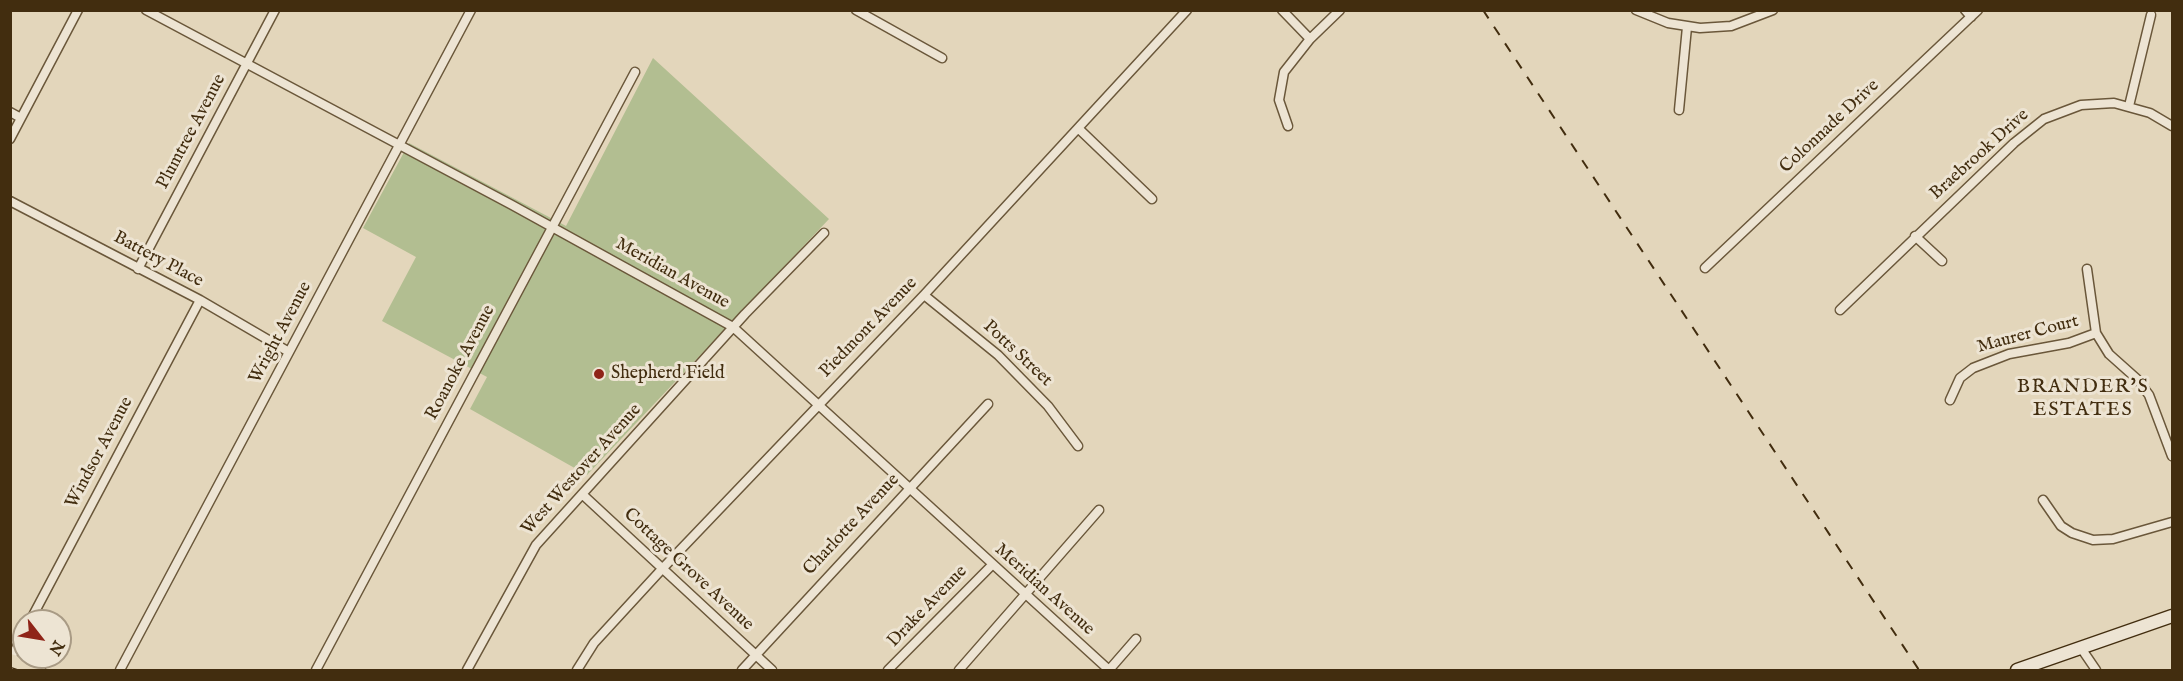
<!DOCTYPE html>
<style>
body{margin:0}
#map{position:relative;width:2183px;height:681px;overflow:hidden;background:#e3d6bb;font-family:"IM FELL English",serif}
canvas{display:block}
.frame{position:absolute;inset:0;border:12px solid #422d0f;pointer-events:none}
.north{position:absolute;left:12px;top:609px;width:60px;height:60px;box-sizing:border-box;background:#ede4d3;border:2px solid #a99b85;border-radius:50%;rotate:121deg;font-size:16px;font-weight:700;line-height:24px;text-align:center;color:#422d0f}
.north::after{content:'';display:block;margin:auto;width:21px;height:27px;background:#8f2418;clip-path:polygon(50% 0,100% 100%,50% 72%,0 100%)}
</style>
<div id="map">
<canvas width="2183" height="681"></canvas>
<div class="frame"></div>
<div class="north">N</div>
</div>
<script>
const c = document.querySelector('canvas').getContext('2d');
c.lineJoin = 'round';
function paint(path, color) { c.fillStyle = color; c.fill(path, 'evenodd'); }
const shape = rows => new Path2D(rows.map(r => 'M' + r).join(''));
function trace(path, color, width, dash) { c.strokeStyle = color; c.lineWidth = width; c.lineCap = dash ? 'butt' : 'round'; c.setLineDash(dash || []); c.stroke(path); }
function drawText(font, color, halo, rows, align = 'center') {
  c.font = font + ' "IM FELL English",serif'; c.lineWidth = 6; c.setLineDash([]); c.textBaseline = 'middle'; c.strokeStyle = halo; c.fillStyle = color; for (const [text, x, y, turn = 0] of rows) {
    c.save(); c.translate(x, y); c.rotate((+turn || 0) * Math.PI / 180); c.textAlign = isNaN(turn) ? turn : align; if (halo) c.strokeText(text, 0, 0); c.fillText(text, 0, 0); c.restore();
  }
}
const green = shape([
 [653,58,829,219,587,475,470,409,487,377,382,321,416,257,363,228,409,143,566,226]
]);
const street = shape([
 [146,10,512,205,733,327,1109,670],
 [856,10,942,58],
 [1282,10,1310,39],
 [1636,10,1668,23,1700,28,1731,26,1773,10],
 [1965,10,1971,17],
 [2129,106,2151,15],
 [1679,110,1687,27],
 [10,112,21,118],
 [1288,126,1279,100,1284,72,1310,39,1340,10],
 [1079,129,1152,199],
 [10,139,78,10],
 [10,201,200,300,289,352],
 [1915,236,1942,261],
 [1705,268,1978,10],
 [138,269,275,10],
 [2087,269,2096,333,2109,354,2137,379,2149,395,2172,456],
 [924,295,998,355,1048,406,1078,446],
 [1840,310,2014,143,2044,119,2081,105,2114,103,2150,113,2172,126],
 [1950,400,1960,378,1973,368,2009,354,2069,343,2096,333],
 [582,494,772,670],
 [2043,500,2061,526,2072,533,2093,540,2113,539,2172,522],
 [30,621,200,300],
 [2081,648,2096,670],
 [10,660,24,633],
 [120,670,471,10],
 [316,670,635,72],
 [467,670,536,545,745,314,824,233],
 [577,670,594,643,662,569,924,295,1187,10],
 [742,670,988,404],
 [888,670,991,566],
 [959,670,1099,510],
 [1109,670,1136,639]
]);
const secondary = shape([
 [2017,670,2172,616]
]);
const primary = shape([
 [10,660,39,670]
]);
const rail = shape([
 [1483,10,1919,670]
]);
const markers = [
 [599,374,6,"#8f2418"]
];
const streetNames = [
 ["Colonnade Drive",1830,127,-43],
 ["Plumtree Avenue",192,132,-62],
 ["Braebrook Drive",1980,155,-42],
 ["Battery Place",158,260,28],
 ["Meridian Avenue",672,274,29],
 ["Piedmont Avenue",869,328,-46],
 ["Wright Avenue",281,333,-62],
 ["Maurer Court",2028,335,-15],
 ["Potts Street",1017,354,43],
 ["Roanoke Avenue",461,363,-62],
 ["Windsor Avenue",100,453,-62],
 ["West Westover Avenue",582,470,-48],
 ["Charlotte Avenue",852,525,-47],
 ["Cottage Grove Avenue",688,570,43],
 ["Meridian Avenue",1044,590,42],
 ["Drake Avenue",928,607,-46]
];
const poiNames = [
 ["Shepherd Field",611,374]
];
const neighbourhoodNames = [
 ["BRANDER'S",2083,388],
 ["ESTATES",2083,411]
];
paint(green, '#b2be91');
trace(street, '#6a573a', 11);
trace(secondary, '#422d0f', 15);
trace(primary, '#422d0f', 15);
trace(street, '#ede4d3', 8);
trace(secondary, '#ede4d3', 12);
trace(primary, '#e3d6bb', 12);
trace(rail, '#422d0f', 2, [10, 10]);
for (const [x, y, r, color] of markers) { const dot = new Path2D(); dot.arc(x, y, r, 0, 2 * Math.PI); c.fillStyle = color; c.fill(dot); trace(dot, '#ede4d3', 2); }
drawText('18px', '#422d0f', '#ede4d3', streetNames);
drawText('18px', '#422d0f', '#ede4d3', poiNames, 'left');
c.letterSpacing = '1.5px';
drawText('20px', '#422d0f', '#ede4d3', neighbourhoodNames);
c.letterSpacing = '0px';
</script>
